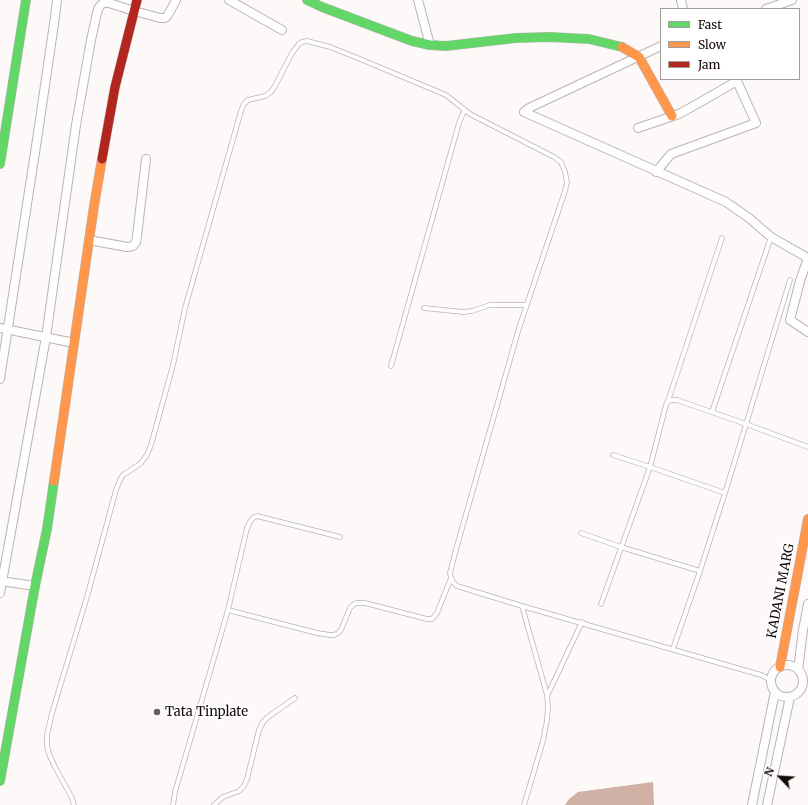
<!DOCTYPE html>
<style>
body{margin:0}
#map{position:relative;width:808px;height:805px;overflow:hidden;background:#fcf9f8;font-family:Merriweather,serif}
canvas{display:block}
.legend{position:absolute;left:660px;top:8px;width:140px;height:72px;box-sizing:border-box;background:#fff;border:1px solid #a19d9c;margin:0;padding:5px 7px;list-style:none;font-size:12px;color:#140b08}
.legend li{display:flex;align-items:center;gap:8px;height:20px}
.legend b{width:20px;border:1px solid #a19d9c}
.north{position:absolute;left:760px;top:757px;width:40px;height:40px;-webkit-text-stroke:3px #fff;paint-order:stroke;rotate:295deg;font-size:11px;font-weight:700;line-height:16px;text-align:center;color:#140b08}
.north::after{content:'';display:block;margin:auto;width:14px;height:18px;background:#140b08;clip-path:polygon(50% 0,100% 100%,50% 72%,0 100%)}
</style>
<div id="map">
<canvas width="808" height="805"></canvas>
<ul class="legend">
<li><b style="height:5px;background:#63d668"></b>Fast</li>
<li><b style="height:5px;background:#ff974d"></b>Slow</li>
<li><b style="height:5px;background:#b3261e"></b>Jam</li>
</ul>
<div class="north">N</div>
</div>
<script>
const c = document.querySelector('canvas').getContext('2d');
c.lineJoin = 'round';
function paint(path, color) { c.fillStyle = color; c.fill(path, 'evenodd'); }
const shape = rows => new Path2D(rows.map(r => 'M' + r).join(''));
function trace(path, color, width, dash) { c.strokeStyle = color; c.lineWidth = width; c.lineCap = dash ? 'butt' : 'round'; c.setLineDash(dash || []); c.stroke(path); }
function drawText(font, color, halo, rows, align = 'center') {
  c.font = font + ' Merriweather,serif'; c.lineWidth = 3.5; c.setLineDash([]); c.textBaseline = 'middle'; c.strokeStyle = halo; c.fillStyle = color; for (const [text, x, y, turn = 0] of rows) {
    c.save(); c.translate(x, y); c.rotate((+turn || 0) * Math.PI / 180); c.textAlign = isNaN(turn) ? turn : align; if (halo) c.strokeText(text, 0, 0); c.fillText(text, 0, 0); c.restore();
  }
}
const water = shape([
 [653,782,654,805,565,805,569,799,578,792]
]);
const lane = shape([
 [424,308,463,312,472,311,490,305,527,305],
 [391,366,459,123,464,111],
 [668,401,722,238],
 [712,412,771,237],
 [613,455,650,467,725,493],
 [581,533,621,547,700,571],
 [601,604,650,467,666,405,668,401,673,400,677,400,746,424,808,447],
 [522,606,547,695,548,707,547,720,543,741,524,805],
 [228,610,317,633,330,635,334,635,338,633,341,630,350,608,353,605,356,603,365,603,427,619,432,619,437,613,451,578],
 [673,649,700,571,725,493,790,280],
 [548,694,582,622],
 [74,805,72,798,55,767,49,754,47,745,47,735,52,713,87,597,116,490,120,480,123,475,140,464,144,459,147,455,151,445,173,365,185,308,241,111,244,104,248,100,265,96,271,92,275,86,292,53,299,44,302,42,307,41,330,47,360,59,446,95,470,114,554,157,561,162,565,172,567,182,565,191,519,328,455,553,450,573,451,578,453,582,457,586,522,606,761,675,771,680],
 [173,805,175,792,228,610,247,528,250,522,253,518,257,516,340,537],
 [214,805,223,797,239,791,244,786,247,779,259,730,263,722,268,717,295,698]
]);
const street = shape([
 [229,0,282,30],
 [418,0,430,45],
 [681,0,683,9],
 [766,9,792,0],
 [524,112,726,202,749,218,771,237,808,258,800,281,790,320,808,332],
 [524,112,529,108,661,46],
 [638,128,679,114,704,100,737,81],
 [656,172,671,154,756,123,736,79],
 [89,240,127,247,133,246,136,242,137,236,146,159],
 [0,328,74,343],
 [0,379,38,133,55,17,57,0],
 [0,581,35,586],
 [0,593,46,337,76,125,91,40,97,13,99,7,103,3,109,3,134,11,160,18,165,18,168,15,176,0],
 '771 681a16 16 0 1 1 32 0a16 16 0 1 1-32 0Z',
 [798,670,803,630,808,604],
 [752,805,775,692],
 [767,805,790,697]
]);
const fast = shape([
 [307,0,322,7,412,41,430,45,446,46,516,38,549,37,589,39,622,47],
 [0,164,26,0],
 [0,781,35,586,47,529,54,481]
]);
const slow = shape([
 [622,47,639,57,672,116],
 [54,481,94,206,102,159],
 [780,667,808,519]
]);
const jam = shape([
 [102,159,115,87,137,0]
]);
const markers = [
 [157,712,4,"#655e5c"]
];
const streetNames = [
 ["KADANI MARG",781,591,-79]
];
const poiNames = [
 ["Tata Tinplate",165,712]
];
paint(water, '#d1b0a6');
trace(lane, '#bbb4b2', 5.5);
trace(street, '#bbb4b2', 10);
trace(fast, '#bbb4b2', 10);
trace(slow, '#bbb4b2', 10);
trace(jam, '#bbb4b2', 10);
trace(lane, '#fffefe', 4);
trace(street, '#fffefe', 8);
trace(fast, '#63d668', 9);
trace(slow, '#ff974d', 9);
trace(jam, '#b3261e', 9);
for (const [x, y, r, color] of markers) { const dot = new Path2D(); dot.arc(x, y, r, 0, 2 * Math.PI); c.fillStyle = color; c.fill(dot); trace(dot, '#fff', 1.5); }
drawText('13px', '#140b08', '#fff', streetNames);
drawText('13px', '#140b08', '#fff', poiNames, 'left');
</script>
